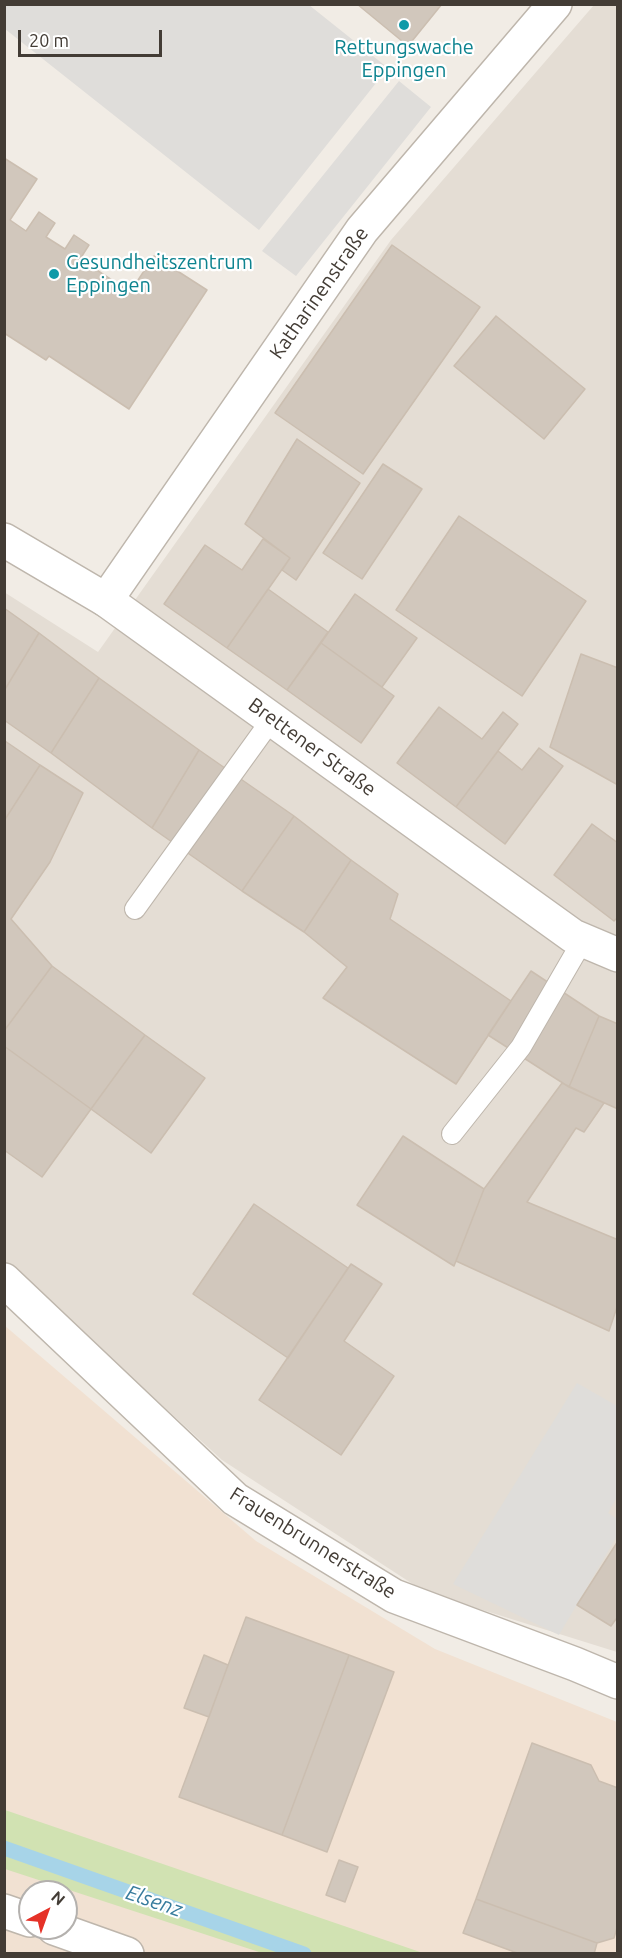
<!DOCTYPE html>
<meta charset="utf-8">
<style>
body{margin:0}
#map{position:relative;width:622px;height:1958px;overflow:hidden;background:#f1ece5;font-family:Ubuntu,sans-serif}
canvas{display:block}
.frame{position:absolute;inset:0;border:6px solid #433c35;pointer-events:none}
.north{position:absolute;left:18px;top:1880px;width:60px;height:60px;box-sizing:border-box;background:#fff;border:2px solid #b4b1ae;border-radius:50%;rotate:41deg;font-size:16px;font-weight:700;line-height:24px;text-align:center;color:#433c35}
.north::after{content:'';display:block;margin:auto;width:21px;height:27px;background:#e53228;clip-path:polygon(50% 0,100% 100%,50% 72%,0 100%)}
.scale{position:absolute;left:18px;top:30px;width:144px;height:27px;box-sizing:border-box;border:3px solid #433c35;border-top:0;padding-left:8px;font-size:18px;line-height:21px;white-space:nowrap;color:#433c35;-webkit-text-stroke:4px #fff;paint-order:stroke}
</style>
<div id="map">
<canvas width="622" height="1958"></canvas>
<div class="frame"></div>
<div class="north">N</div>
<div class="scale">20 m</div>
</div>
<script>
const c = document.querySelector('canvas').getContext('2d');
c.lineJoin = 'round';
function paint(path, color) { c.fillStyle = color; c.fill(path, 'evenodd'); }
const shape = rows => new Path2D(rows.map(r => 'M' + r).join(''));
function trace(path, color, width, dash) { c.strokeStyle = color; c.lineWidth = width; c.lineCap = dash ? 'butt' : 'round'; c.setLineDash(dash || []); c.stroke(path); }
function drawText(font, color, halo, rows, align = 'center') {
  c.font = font + ' Ubuntu,sans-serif'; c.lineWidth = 4.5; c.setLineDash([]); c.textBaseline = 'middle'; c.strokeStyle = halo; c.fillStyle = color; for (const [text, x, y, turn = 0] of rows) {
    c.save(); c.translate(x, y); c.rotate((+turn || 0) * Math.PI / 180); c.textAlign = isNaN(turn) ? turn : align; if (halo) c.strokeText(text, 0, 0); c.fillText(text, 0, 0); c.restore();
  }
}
const residential = shape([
 [594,5,617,5,617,1652,425,1592,222,1460,5,1262,4,592,98,652,391,240]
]);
const commercial = shape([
 [4,1325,256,1541,435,1649,617,1722,617,1953,5,1953],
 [30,1892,66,1892,66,1928,30,1928]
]);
const green = shape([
 [5,1810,423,1953,262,1953,5,1869]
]);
const parking = shape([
 [4,5,309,5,388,68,259,230,5,29],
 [399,81,431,107,296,276,262,251],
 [577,1383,617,1406,617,1497,608,1513,617,1519,617,1536,559,1635,453,1584]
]);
const stream = shape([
 [4,1848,304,1954]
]);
const building = shape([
 [357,4,442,4,408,46,357,4],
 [4,158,37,179,10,220,26,231,39,212,55,223,46,237,65,249,74,235,89,245,80,259,130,292,154,256,207,290,129,409,49,356,46,360,4,333,4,158],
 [392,245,480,307,363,474,275,413,392,245],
 [496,316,585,389,544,439,454,366,496,316],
 [297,439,360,483,296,580,282,570,290,558,245,524,297,439],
 [383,464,422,489,362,579,323,553,383,464],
 [459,516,586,601,522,696,396,610,459,516],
 [263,539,290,558,227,648,164,604,205,545,242,570,263,539],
 [268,589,328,632,287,690,227,648,268,589],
 [355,594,417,638,382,687,321,643,355,594],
 [4,608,39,633,4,691,4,608],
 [39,633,99,678,51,753,4,720,4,691,39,633],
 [321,643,394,696,361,743,287,690,321,643],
 [581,654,618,668,618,785,550,747,581,654],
 [99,678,199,750,152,828,51,753,99,678],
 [439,707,482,739,503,712,518,724,456,807,397,763,439,707],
 [5,741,40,765,4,821,4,742,5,741],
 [539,748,563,766,505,844,456,807,498,751,522,770,539,748],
 [199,750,294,816,242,891,152,828,199,750],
 [40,765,83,793,50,862,11,919,52,966,4,1031,4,821,40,765],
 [294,816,351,860,304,932,242,891,294,816],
 [592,824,618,843,618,917,614,921,554,875,592,824],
 [351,860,398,894,390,919,511,1001,456,1084,323,998,347,967,304,932,351,860],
 [52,966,145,1035,91,1109,4,1046,4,1031,52,966],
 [531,971,599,1016,569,1087,488,1035,531,971],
 [599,1016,618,1024,618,1109,569,1087,599,1016],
 [145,1035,205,1078,151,1153,91,1109,145,1035],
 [4,1046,91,1109,42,1177,4,1150,4,1046],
 [562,1083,604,1103,584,1132,576,1128,527,1202,616,1239,618,1235,618,1304,609,1331,456,1261,484,1189,562,1083],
 [403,1136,484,1189,454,1266,357,1205,403,1136],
 [254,1204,348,1268,288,1358,193,1294,254,1204],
 [351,1264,382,1284,344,1341,394,1376,341,1455,259,1400,351,1264],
 [618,1541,618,1620,616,1619,611,1626,577,1605,618,1541],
 [246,1617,349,1655,282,1835,179,1797,246,1617],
 [204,1655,228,1665,209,1717,184,1708,204,1655],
 [349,1655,394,1672,327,1852,282,1835,349,1655],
 [532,1743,591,1765,599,1781,618,1788,618,1924,614,1938,597,1943,476,1899,532,1743],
 [339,1860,358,1867,345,1902,326,1895,339,1860],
 [476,1899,597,1943,594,1954,520,1954,463,1933,476,1899]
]);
const service = shape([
 [135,909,272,719],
 [452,1134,521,1047,583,940]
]);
const minor = shape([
 [106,600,362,230,555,4],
 [4,1280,235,1499,394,1596,575,1664,618,1682],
 [4,1911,30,1920],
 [54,1928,127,1954]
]);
const tertiary = shape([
 [4,540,106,600,573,936,618,955]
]);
const markers = [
 [404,25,6,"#0f9aa8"],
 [54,274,6,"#0f9aa8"]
];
const cultureNames = [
 ["Rettungswache",404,47],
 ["Eppingen",404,70],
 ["Gesundheitszentrum",66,262,"left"],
 ["Eppingen",66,285,"left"]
];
const streetNames = [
 ["Katharinenstraße",319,293,-55],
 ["Brettener Straße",312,747,36],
 ["Frauenbrunnerstraße",313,1543,32]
];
const waterNames = [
 ["Elsenz",154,1901,19]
];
paint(residential, '#e4ddd4');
paint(commercial, '#f1e1d2');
paint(green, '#d1e2b2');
paint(parking, '#dfddda');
trace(stream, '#a7d4e8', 15);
paint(building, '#d1c7bc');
trace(building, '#cbbeb0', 1.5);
trace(service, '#beb6ac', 22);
trace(minor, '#beb6ac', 36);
trace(tertiary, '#beb6ac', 36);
trace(service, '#fff', 20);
trace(minor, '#fff', 33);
trace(tertiary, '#fff', 33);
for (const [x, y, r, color] of markers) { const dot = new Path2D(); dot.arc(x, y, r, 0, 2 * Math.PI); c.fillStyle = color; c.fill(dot); trace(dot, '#fff', 2); }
drawText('20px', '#0d838f', '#fff', cultureNames);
drawText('20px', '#433c35', '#fff', streetNames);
drawText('italic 21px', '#387c9d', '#fff', waterNames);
</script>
